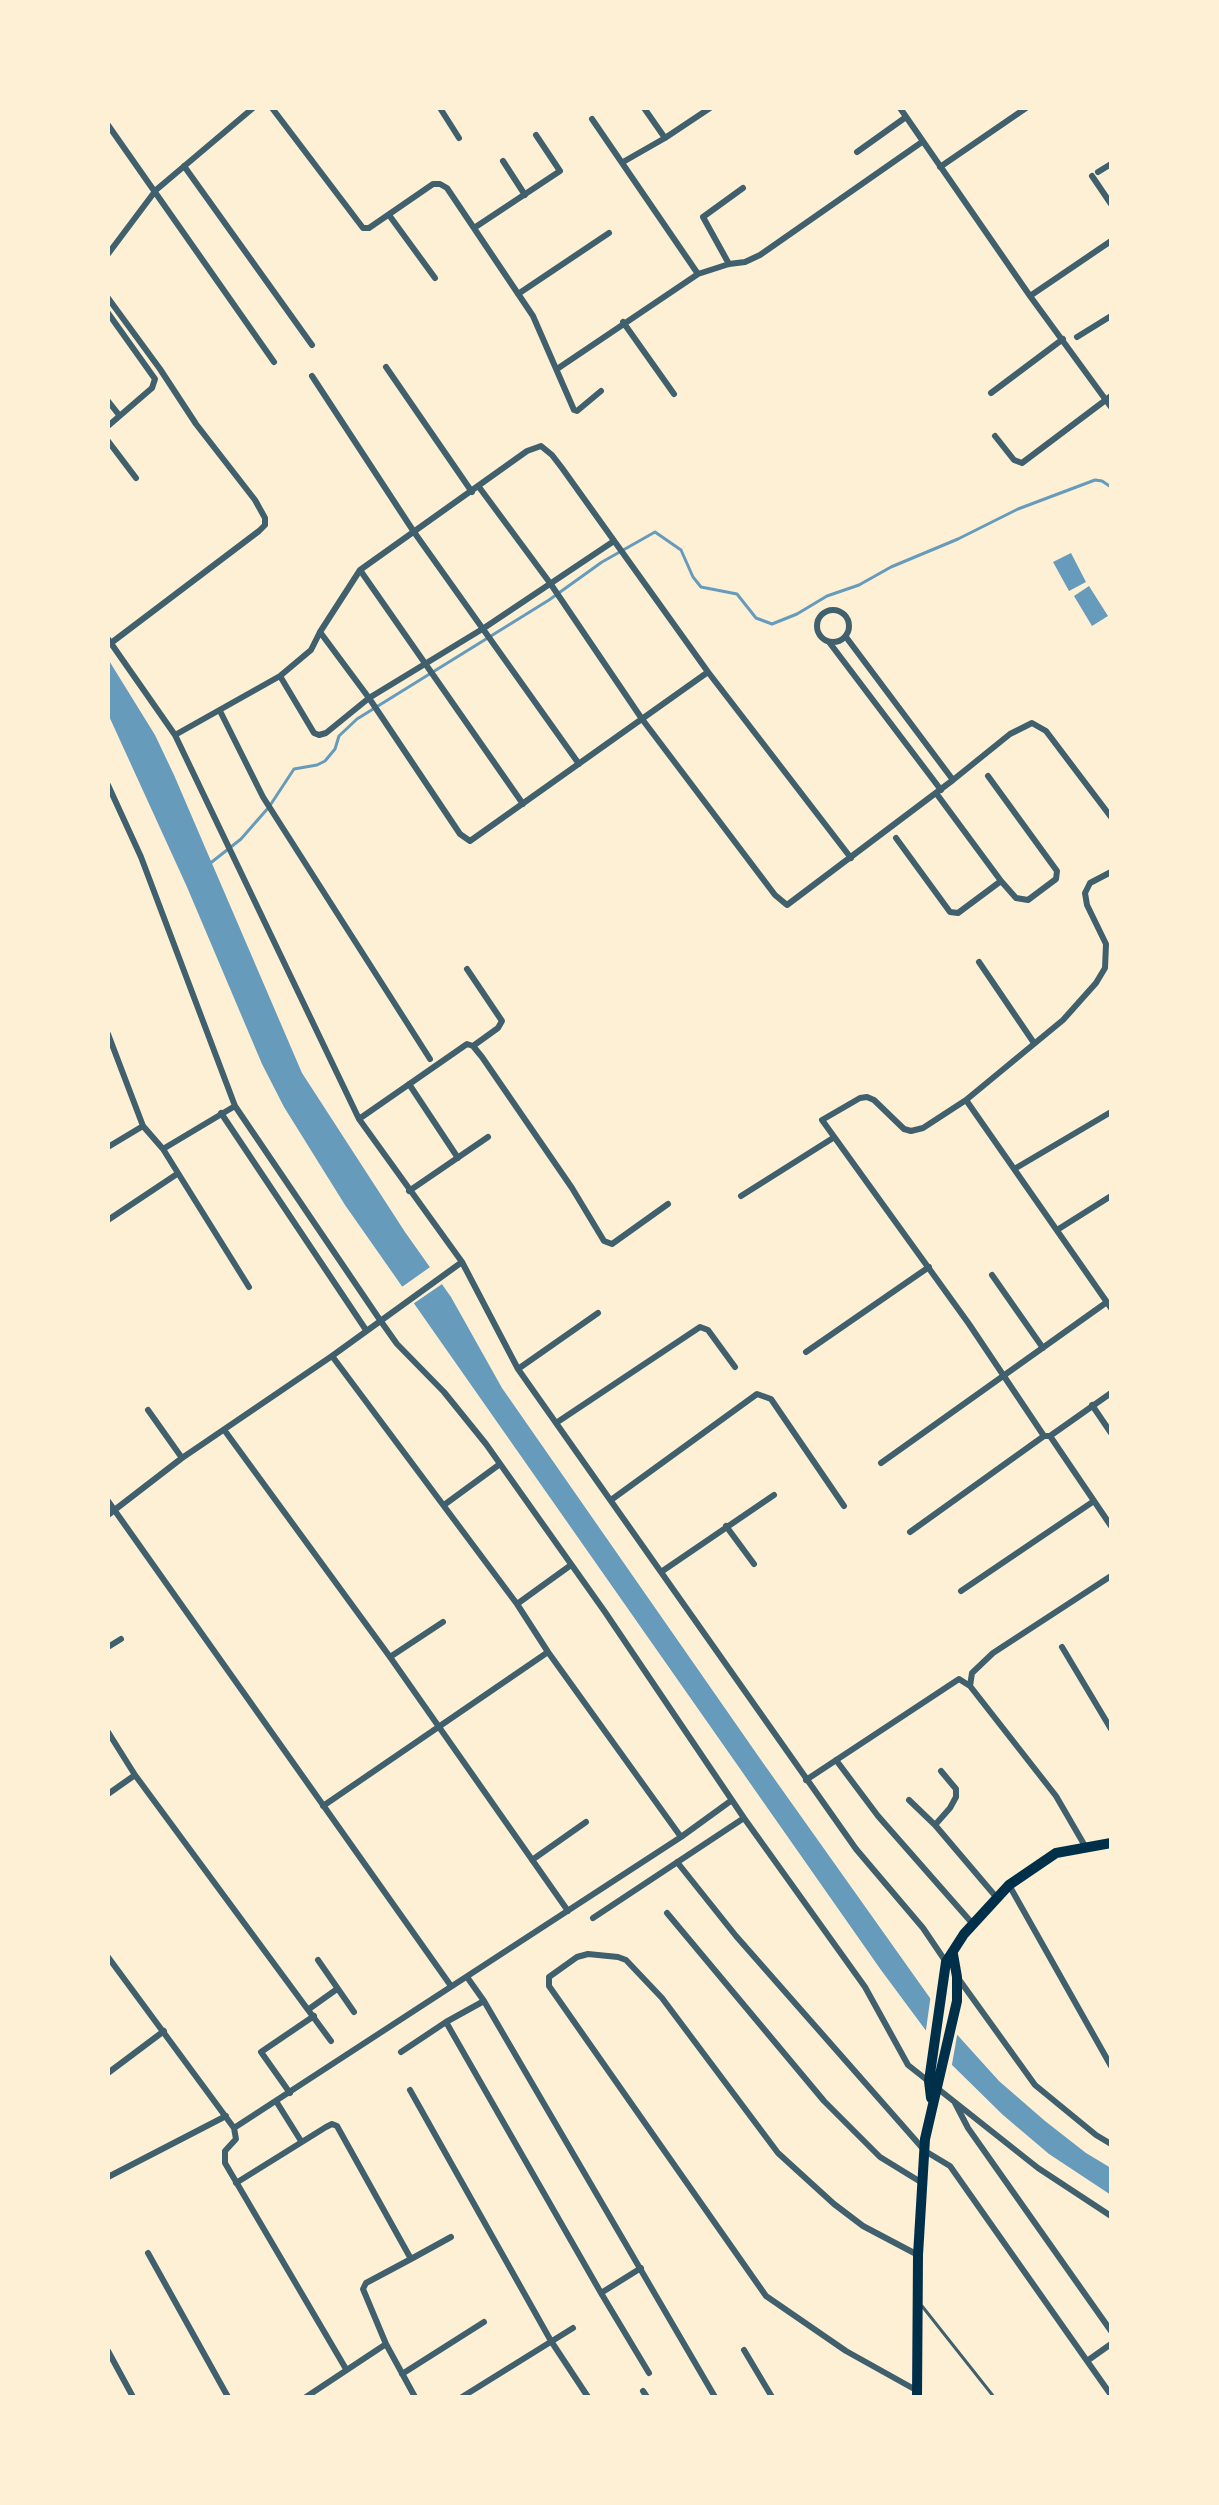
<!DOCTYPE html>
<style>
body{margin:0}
#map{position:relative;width:1219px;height:2505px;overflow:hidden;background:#fdf0d5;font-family:Quicksand,sans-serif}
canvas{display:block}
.frame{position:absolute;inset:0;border:110px solid #fdf0d5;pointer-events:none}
</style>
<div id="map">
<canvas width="1219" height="2505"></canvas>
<div class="frame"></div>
</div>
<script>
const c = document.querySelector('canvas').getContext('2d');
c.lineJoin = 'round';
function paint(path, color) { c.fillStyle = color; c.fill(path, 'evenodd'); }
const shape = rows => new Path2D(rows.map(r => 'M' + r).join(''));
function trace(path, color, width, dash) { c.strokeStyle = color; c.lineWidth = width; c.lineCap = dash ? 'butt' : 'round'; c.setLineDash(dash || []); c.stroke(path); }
const water = shape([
 [1071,553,1086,582,1069,591,1053,562],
 [1089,586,1108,616,1092,626,1074,596],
 [108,659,155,735,174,775,302,1073,405,1232,451,1297,502,1388,761,1760,952,2029,999,2081,1045,2121,1086,2153,1111,2168,1111,2195,1049,2154,1003,2115,950,2063,881,1970,345,1205,284,1107,262,1064,187,887,108,714]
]);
const pier = shape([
 [433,1265,445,1282,410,1306,399,1289],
 [931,1994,958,2030,951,2070,925,2037]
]);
const stream = shape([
 [208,865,241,839,269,807,294,769,317,765,325,761,335,749,339,736,357,719,549,600,602,562,655,532,681,550,693,577,701,587,737,594,756,618,772,624,797,614,827,596,859,585,891,567,958,539,1018,509,1095,480,1102,481,1111,487]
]);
const service = shape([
 [922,2306,994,2397]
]);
const minor = shape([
 [272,108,363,228,369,228,433,184,440,184,447,188,533,316,574,410,577,411,601,391],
 [440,108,459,138],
 [644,108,665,138],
 [900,108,1030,296,1111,407],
 [592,119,698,274],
 [108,125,274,362],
 [857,152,906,117],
 [503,161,525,195],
 [623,162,665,138,710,108],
 [184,166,312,345],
 [940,167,1026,108],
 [1098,172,1111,164],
 [1092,176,1111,204],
 [389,215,435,278],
 [474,228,560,171,536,135],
 [108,254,156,190,253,108],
 [729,264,703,217,743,188],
 [518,294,609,233],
 [1030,296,1111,241],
 [108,298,160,369,196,424,255,500,265,518,265,525,259,531,111,643],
 [108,313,155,379,152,388,108,426],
 [623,322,674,394],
 [1077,337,1111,316],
 [386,367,472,492],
 [557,369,698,274,729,264,745,262,760,255,922,142],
 [312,376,414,532,579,764],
 [991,393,1063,339],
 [108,401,119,415],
 [995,436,1014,460,1022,463,1111,396],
 [108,441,136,478],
 [479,487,550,583,642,719,775,895,787,905,953,780,1010,734,1032,723,1046,731,1111,817],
 [360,570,523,804],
 '817 626a16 16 0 1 1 32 0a16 16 0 1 1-32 0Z',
 [846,637,953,780],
 [108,639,175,735,359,1119,462,1262,518,1369,856,1849,923,1928,946,1962],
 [829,642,941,790],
 [708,672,851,858],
 [280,676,314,733,319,735,326,733,369,698,484,628,614,541],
 [220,711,263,797,430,1059],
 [175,735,280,676,311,650,320,632,360,570,527,451,541,446,552,455,562,468,708,672,470,841,460,834,369,698,320,632],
 [988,776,1057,871,1056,879,1028,900,1016,898,1001,881],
 [108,785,141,857,235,1106,380,1320,397,1344,444,1392,486,1444,605,1612,744,1818,865,1987,908,2065,1038,2168,1111,2216],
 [896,838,950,912,958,913,1001,881,936,793],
 [1111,872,1090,883,1085,893,1087,905,1106,944,1105,968,1096,983,1063,1020,966,1100,923,1128,911,1131,904,1129,874,1100,867,1097,860,1098,822,1120,969,1324,1044,1436,1050,1436,1111,1526],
 [979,962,1034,1043],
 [467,969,502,1021,498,1028,473,1046],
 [108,1034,143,1126],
 [409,1084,458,1158],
 [966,1100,1111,1308],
 [235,1106,163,1149,249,1287],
 [221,1113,366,1330],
 [359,1119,467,1044,473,1046,482,1057,572,1188,604,1241,612,1244,668,1204],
 [108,1147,143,1126,163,1149],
 [1016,1168,1111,1112],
 [409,1191,488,1137],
 [741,1196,833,1138],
 [108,1220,177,1174],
 [1057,1230,1111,1196],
 [992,1275,1043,1348],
 [806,1352,929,1267],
 [332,1356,517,1604,548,1652,681,1837],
 [518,1369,598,1313],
 [1092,1405,1111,1433],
 [148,1410,182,1458],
 [556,1423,700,1327,708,1330,735,1367],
 [225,1431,390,1657,568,1911],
 [1050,1436,1111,1393],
 [881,1463,1107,1302],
 [611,1500,757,1394,771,1399,844,1506],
 [108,1501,451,1986],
 [444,1505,500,1464],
 [108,1515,182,1458,332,1356,462,1262],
 [726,1526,754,1564],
 [910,1532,1044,1436],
 [661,1572,774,1495],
 [961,1591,1094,1501],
 [517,1604,571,1565],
 [108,1647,121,1639],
 [1062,1647,1111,1729],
 [390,1657,443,1622],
 [970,1686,972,1673,993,1653,1111,1576],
 [108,1732,135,1775,331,2041],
 [836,1760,878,1816,972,1923],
 [806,1780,959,1679,970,1686,1056,1796,1085,1846],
 [108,1794,135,1775],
 [909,1800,935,1825,997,1898],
 [323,1806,548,1652],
 [935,1825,950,1808,956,1797,956,1789,941,1771],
 [532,1860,586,1822],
 [677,1862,736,1936,925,2151,950,2166,1111,2395],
 [1009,1885,1111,2066],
 [667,1913,824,2101,880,2157,924,2184],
 [593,1918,744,1818],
 [108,1957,234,2128,236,2139,225,2151,225,2163,346,2369],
 [318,1960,354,2012],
 [467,1977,484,2001,715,2397],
 [958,1978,1035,2085,1096,2135,1111,2144],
 [309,2009,337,1989],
 [446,2022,601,2293,649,2373],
 [401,2052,446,2022,484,2001],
 [108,2073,164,2031],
 [410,2090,551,2341,588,2397],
 [290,2093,261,2052,314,2016],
 [276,2101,301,2141],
 [955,2103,968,2128,1111,2331],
 [234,2128,681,1837,732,1800],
 [108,2177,226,2116],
 [236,2183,326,2127,332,2124,337,2126,411,2259,366,2283,363,2289,386,2344,415,2397],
 [148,2253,228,2397],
 [411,2259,451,2237],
 [601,2293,641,2268],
 [744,2350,772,2397],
 [108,2351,133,2397],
 [1087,2361,1111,2344],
 [402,2374,484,2322],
 [916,2390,846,2351,766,2296,549,1986,549,1977,577,1957,588,1954,618,1957,626,1960,662,1998,778,2153,834,2204,863,2226,918,2255],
 [643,2391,647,2397],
 [306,2397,386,2344],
 [462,2397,573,2328]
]);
const primary = shape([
 [931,2098,929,2081,946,1962,964,1934,1009,1885,1056,1853,1111,1843],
 [917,2397,918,2255,925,2139,957,2001,957,1977,953,1954]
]);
paint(water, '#669bbc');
paint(pier, '#fdf0d5');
trace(stream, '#669bbc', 3);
trace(service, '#3f606c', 3);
trace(minor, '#3f606c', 6);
trace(primary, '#003049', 10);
</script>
